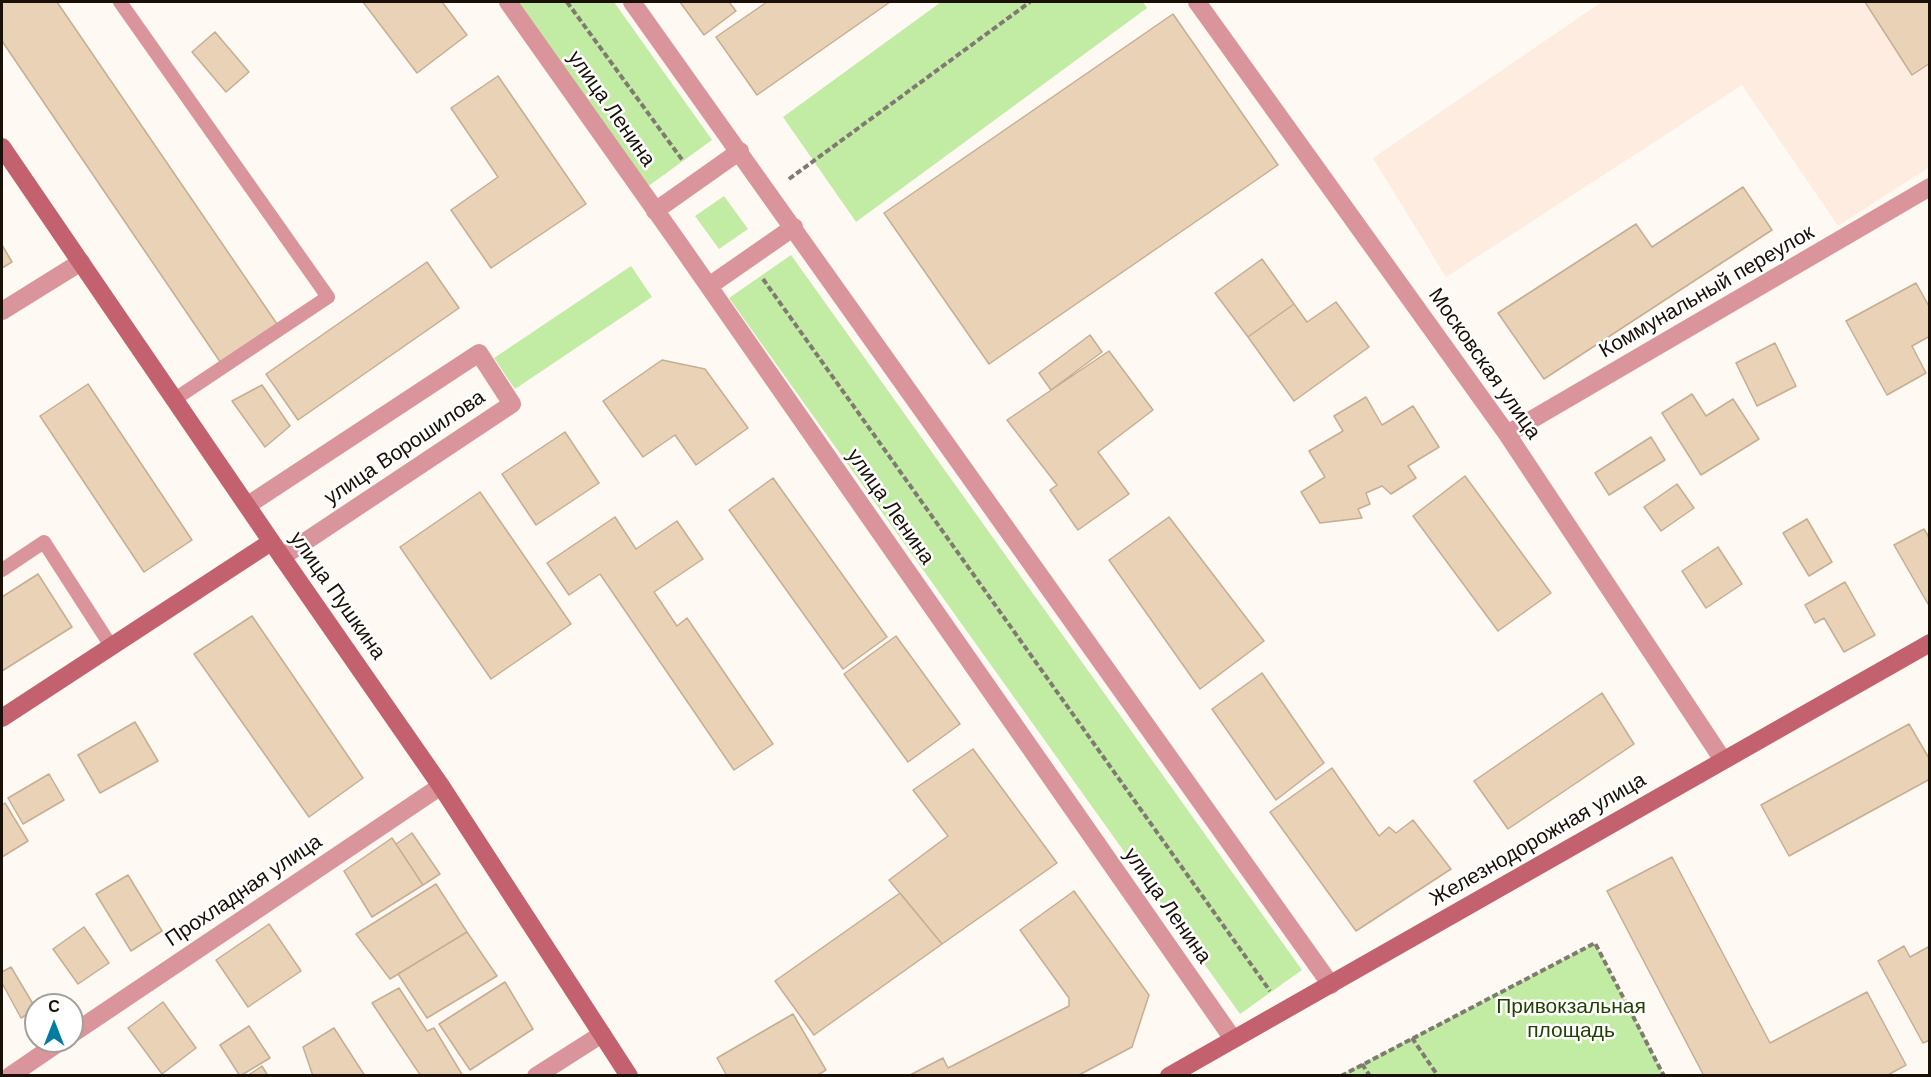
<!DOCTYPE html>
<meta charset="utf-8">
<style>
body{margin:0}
#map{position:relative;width:1931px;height:1077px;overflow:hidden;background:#fef9f3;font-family:Arial,sans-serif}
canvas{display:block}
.frame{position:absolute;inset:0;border:3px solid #191107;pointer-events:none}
.north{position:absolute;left:24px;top:993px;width:60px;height:60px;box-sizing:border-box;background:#fff;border:2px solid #a3a09c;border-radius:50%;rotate:0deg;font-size:16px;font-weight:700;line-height:24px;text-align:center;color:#191107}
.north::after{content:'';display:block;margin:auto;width:21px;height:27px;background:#047ba3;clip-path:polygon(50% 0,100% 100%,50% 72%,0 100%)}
</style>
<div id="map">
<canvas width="1931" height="1077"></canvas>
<div class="frame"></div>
<div class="north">С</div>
</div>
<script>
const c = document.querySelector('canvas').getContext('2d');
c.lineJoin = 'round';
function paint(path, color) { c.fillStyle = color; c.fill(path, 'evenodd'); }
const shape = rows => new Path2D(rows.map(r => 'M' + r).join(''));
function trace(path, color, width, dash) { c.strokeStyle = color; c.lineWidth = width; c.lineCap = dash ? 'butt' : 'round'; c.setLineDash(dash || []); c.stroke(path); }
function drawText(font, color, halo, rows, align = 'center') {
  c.font = font + ' Arial,sans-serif'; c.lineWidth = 5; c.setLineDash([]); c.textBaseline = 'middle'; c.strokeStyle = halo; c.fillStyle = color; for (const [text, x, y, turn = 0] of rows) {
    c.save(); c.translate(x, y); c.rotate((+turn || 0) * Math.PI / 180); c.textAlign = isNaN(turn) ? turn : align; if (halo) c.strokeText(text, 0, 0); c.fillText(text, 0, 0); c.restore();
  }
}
const education = shape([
 [1602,2,1929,2,1929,167,1838,226,1742,85,1446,277,1373,158]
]);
const green = shape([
 [516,2,614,2,712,140,647,187],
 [941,2,1143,2,1147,8,856,222,783,117],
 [724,196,748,229,719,249,695,216],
 [791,255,1302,970,1240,1014,729,298],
 [631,266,652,297,515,389,494,358],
 [1595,943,1664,1075,1341,1075,1412,1038]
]);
const building = shape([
 [2,2,57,2,277,324,221,363,2,41,2,2],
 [363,2,442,2,467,35,417,73,363,2],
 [680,2,729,2,736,11,704,35,680,2],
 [767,2,890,2,757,95,716,37,767,2],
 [1865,2,1930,2,1930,63,1912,75,1865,2],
 [1173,14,1278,165,989,364,884,213,1173,14],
 [215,32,249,72,226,92,192,52,215,32],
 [498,76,586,204,491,268,451,210,498,177,451,108,498,76],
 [1743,187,1772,230,1544,379,1498,313,1636,224,1652,247,1743,187],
 [2,245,12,262,2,268,2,245],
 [1262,259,1294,304,1248,337,1215,293,1262,259],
 [427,262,459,308,298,420,266,374,427,262],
 [1916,283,1930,308,1930,336,1912,346,1926,373,1887,395,1846,321,1916,283],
 [1336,302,1369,347,1294,401,1248,337,1294,304,1307,322,1336,302],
 [1090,335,1102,352,1051,390,1039,373,1090,335],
 [1775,343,1796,386,1757,406,1736,363,1775,343],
 [1109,351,1153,410,1098,452,1129,494,1078,530,1050,490,1057,485,1007,420,1109,351],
 [662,360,705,369,748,428,696,465,675,435,643,457,603,401,662,360],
 [88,384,192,540,144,572,40,416,88,384],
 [262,385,290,426,265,447,232,401,262,385],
 [1692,394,1706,416,1733,399,1759,439,1701,475,1662,413,1692,394],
 [1366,397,1382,425,1413,406,1439,447,1408,466,1416,478,1391,494,1382,486,1366,493,1370,504,1358,509,1362,518,1320,523,1301,492,1325,477,1309,451,1343,431,1334,416,1366,397],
 [565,432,599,483,536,525,502,474,565,432],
 [1651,437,1665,460,1609,495,1595,473,1651,437],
 [1465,476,1551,593,1498,631,1413,516,1465,476],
 [773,478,887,637,843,669,729,510,773,478],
 [1677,484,1694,508,1661,531,1644,507,1677,484],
 [480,492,571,624,491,679,400,547,480,492],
 [615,517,636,549,677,521,703,559,654,592,677,626,687,618,773,744,734,770,600,574,569,595,547,563,615,517],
 [1169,517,1264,641,1200,689,1109,560,1169,517],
 [1807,519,1832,562,1809,576,1783,533,1807,519],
 [1924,529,1930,539,1930,603,1928,604,1894,545,1924,529],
 [1718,547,1742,584,1706,608,1682,571,1718,547],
 [38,574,72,627,2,671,2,597,38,574],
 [1845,582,1875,635,1844,652,1824,618,1815,623,1805,605,1845,582],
 [252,616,363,778,309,817,194,654,252,616],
 [896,636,960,724,908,762,844,674,896,636],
 [1262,673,1324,763,1276,800,1212,709,1262,673],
 [1602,693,1634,744,1508,829,1474,781,1602,693],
 [135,722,158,761,100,793,78,755,135,722],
 [1909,724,1930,760,1930,779,1789,856,1761,805,1909,724],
 [973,749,1057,863,942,944,889,880,948,836,913,790,973,749],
 [1332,768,1379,836,1389,827,1396,833,1413,820,1451,869,1356,931,1270,812,1332,768],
 [49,774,64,800,23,824,8,798,49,774],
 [5,803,28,841,2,857,2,805,5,803],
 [412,833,440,874,423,885,396,844,412,833],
 [392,838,423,885,372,917,344,871,392,838],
 [1672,857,1770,1043,1867,992,1906,1065,1886,1076,1704,1076,1607,891,1672,857],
 [128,875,162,931,131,951,96,894,128,875],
 [436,884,467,932,390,979,356,934,436,884],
 [1074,891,1149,995,1132,1047,1077,1076,908,1076,943,1058,948,1068,1069,1006,1069,998,1020,930,1074,891],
 [900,893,942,944,814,1035,775,981,900,893],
 [269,924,301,971,248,1007,216,960,269,924],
 [84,927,109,963,78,984,53,949,84,927],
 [467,932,497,976,427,1018,398,974,467,932],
 [1904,946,1910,957,1930,946,1930,1040,1923,1043,1878,961,1904,946],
 [11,967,36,1009,21,1018,2,983,2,972,11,967],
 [505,982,533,1029,470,1070,439,1024,505,982],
 [399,988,427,1031,434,1028,463,1076,421,1076,372,1003,399,988],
 [163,1002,196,1048,162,1074,128,1028,163,1002],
 [793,1014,826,1070,816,1076,727,1076,717,1058,793,1014],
 [249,1026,270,1058,240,1076,220,1045,249,1026],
 [334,1028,365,1076,313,1076,303,1047,334,1028],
 [262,1066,268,1076,247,1076,262,1066]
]);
const path = shape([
 [567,2,683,161],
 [789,179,1030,2],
 [763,279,1270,991],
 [1412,1038,1438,1076],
 [1362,1064,1370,1076],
 [1341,1076,1595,943,1664,1076]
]);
const lane = shape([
 [120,2,328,297,175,399],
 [2,570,44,542,111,646]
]);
const street = shape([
 [508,2,680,245,1233,1039],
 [632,2,1331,985],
 [1197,2,1507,434,1723,760],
 [655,211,740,151],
 [709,286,794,227],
 [2,311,81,262],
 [1507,434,1930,187],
 [248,505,479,353,512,404,282,557],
 [72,1034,441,786],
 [10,1076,61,1041],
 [536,1076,602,1034]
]);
const secondary = shape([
 [2,147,282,557,441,786,629,1076],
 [2,718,271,542],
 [1169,1076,1930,643]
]);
const streetNames = [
 ["улица Ленина",611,109,55],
 ["Коммунальный переулок",1707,292,-30],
 ["Московская улица",1484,364,55],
 ["улица Ворошилова",405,448,-34],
 ["улица Ленина",890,507,55],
 ["улица Пушкина",337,596,55],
 ["Железнодорожная улица",1538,840,-30],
 ["Прохладная улица",244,891,-34],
 ["улица Ленина",1167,906,55]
];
const parkNames = [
 ["Привокзальная",1571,1007],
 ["площадь",1571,1031]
];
paint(education, '#feece1');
paint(green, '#c2eca3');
paint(building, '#ead2b6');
trace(building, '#c5ae93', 1.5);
trace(path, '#817a72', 4, [6, 3]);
trace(lane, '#d9959b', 14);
trace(street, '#d9959b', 18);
trace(secondary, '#c3626e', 18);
drawText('21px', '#191107', '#fff', streetNames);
drawText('21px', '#244104', '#fff', parkNames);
</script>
